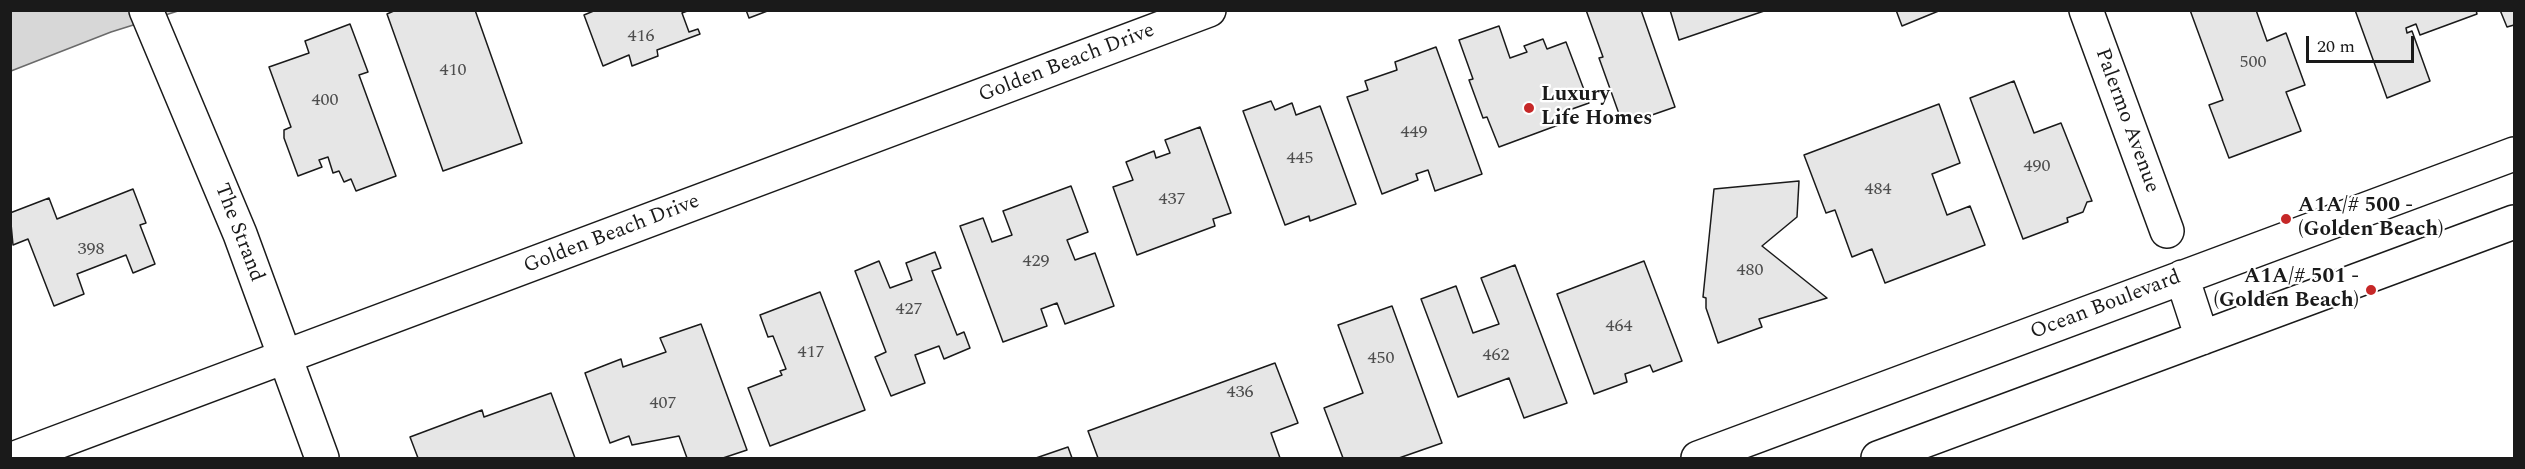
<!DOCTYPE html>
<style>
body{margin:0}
#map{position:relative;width:2525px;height:469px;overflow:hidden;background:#fff;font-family:Spectral,serif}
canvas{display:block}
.frame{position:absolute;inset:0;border:12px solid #1a1a1a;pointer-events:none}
.scale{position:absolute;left:2306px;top:36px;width:108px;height:27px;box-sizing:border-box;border:3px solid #1a1a1a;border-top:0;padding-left:8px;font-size:18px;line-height:21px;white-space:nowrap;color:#1a1a1a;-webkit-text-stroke:4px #fff;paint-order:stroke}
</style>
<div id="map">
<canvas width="2525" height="469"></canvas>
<div class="frame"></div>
<div class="scale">20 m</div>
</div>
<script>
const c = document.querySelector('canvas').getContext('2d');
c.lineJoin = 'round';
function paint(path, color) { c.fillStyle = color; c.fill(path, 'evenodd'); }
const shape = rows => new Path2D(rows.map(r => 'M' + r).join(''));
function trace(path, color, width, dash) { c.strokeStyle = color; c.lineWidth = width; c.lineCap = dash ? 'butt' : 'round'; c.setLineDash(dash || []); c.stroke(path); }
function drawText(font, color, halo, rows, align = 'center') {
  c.font = font + ' Spectral,serif'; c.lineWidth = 4.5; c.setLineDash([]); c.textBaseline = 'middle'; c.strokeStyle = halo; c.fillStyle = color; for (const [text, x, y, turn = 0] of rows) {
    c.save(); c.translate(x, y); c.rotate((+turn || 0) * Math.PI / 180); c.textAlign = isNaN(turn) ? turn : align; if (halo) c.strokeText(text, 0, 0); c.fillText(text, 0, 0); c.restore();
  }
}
const water = shape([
 [11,11,178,11,111,32,11,71,11,11]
]);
const building = shape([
 [396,10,475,10,522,143,443,171,387,14,396,10],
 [596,10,690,10,682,13,689,32,698,29,700,34,657,50,658,56,632,66,629,55,603,66,584,15,596,10],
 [746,10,770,10,749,18,746,10],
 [1586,10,1641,10,1675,107,1623,125,1599,58,1603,57,1586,10],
 [1670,10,1767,10,1679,40,1670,10],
 [1896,10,1941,10,1902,26,1896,10],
 [2190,10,2256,10,2267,41,2286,33,2305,85,2286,92,2301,131,2229,158,2209,105,2223,100,2190,10],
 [2355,10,2476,10,2477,14,2420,35,2416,24,2406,28,2407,33,2412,31,2430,81,2387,98,2355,10],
 [2500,10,2514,10,2514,25,2507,27,2500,10],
 [350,24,368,72,359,75,396,176,356,191,351,179,344,182,339,171,333,173,328,157,319,160,322,167,298,176,284,138,284,130,291,127,269,67,309,53,305,41,350,24],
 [1499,26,1510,58,1527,52,1524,46,1543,39,1547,49,1566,42,1589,103,1558,114,1561,124,1499,147,1487,117,1483,118,1469,80,1473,79,1459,40,1499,26],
 [1436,47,1482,174,1435,191,1428,170,1416,174,1418,180,1382,194,1347,97,1368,90,1365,81,1397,70,1395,62,1436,47],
 [2014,81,2034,133,2061,123,2092,201,2087,202,2083,212,2067,218,2068,222,2023,239,1970,98,2014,81],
 [1271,101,1275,110,1292,103,1296,115,1320,106,1356,204,1310,221,1309,216,1285,225,1243,111,1271,101],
 [1939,104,1960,163,1932,174,1947,215,1970,206,1985,245,1885,283,1872,249,1852,257,1835,210,1826,213,1804,155,1939,104],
 [1200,127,1231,213,1213,219,1215,226,1137,255,1113,187,1133,180,1126,162,1154,151,1156,158,1170,153,1165,140,1200,127],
 [1799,181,1797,217,1762,246,1827,298,1759,319,1762,327,1718,343,1706,308,1706,298,1703,297,1714,189,1799,181],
 [1071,186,1088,232,1067,240,1075,260,1095,253,1114,306,1065,324,1057,303,1041,309,1047,326,1003,342,960,226,983,218,992,242,1012,235,1003,211,1071,186],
 [133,189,146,223,140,225,155,264,133,273,126,255,77,274,84,294,54,306,28,239,13,245,10,213,49,198,57,219,133,189],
 [935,252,941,268,932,271,957,335,964,332,970,348,944,359,939,346,915,355,925,383,891,396,875,357,886,352,855,271,879,261,890,288,912,280,906,263,935,252],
 [1644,261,1682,361,1653,372,1650,365,1625,374,1627,382,1594,394,1557,294,1644,261],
 [1515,265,1567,403,1524,418,1509,378,1458,397,1421,299,1456,286,1473,333,1499,324,1481,278,1515,265],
 [820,292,865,410,770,446,748,388,782,375,780,371,786,369,773,336,768,337,760,315,820,292],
 [1392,306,1442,443,1399,458,1343,458,1324,408,1363,393,1338,325,1392,306],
 [701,324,747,450,723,458,687,458,679,436,632,445,629,436,610,443,585,373,621,359,623,367,666,352,660,338,701,324],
 [1275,363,1298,423,1271,433,1280,458,1098,458,1088,431,1275,363],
 [551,393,575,458,418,458,410,437,482,410,484,417,551,393],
 [1068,447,1072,458,1036,458,1068,447]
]);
const minor = shape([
 [146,10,240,234,322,458],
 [2086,10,2167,231],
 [15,458,1209,10]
]);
const primary = shape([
 [2182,277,2202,338],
 [1698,458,2514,154],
 [1878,458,2514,222]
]);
const markers = [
 [1529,108,6,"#c62828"],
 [2286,219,6,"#c62828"],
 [2371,290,6,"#c62828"]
];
const numberNames = [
 ["416",641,37],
 ["500",2253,63],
 ["410",453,71],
 ["400",325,101],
 ["449",1414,133],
 ["445",1300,159],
 ["490",2037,167],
 ["484",1878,190],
 ["437",1172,200],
 ["398",91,250],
 ["429",1036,262],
 ["480",1750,271],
 ["427",909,310],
 ["464",1619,327],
 ["417",811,353],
 ["462",1496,356],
 ["450",1381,359],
 ["436",1240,393],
 ["407",663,404]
];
const streetNames = [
 ["Golden Beach Drive",1067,64,-21],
 ["Palermo Avenue",2126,121,70],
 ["The Strand",238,233,69],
 ["Golden Beach Drive",612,235,-21],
 ["Ocean Boulevard",2106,306,-21]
];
const poiNames = [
 ["Luxury",1541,96],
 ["Life Homes",1541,120],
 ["A1A/# 500 -",2298,207],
 ["(Golden Beach)",2298,231],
 ["A1A/# 501 -",2359,278,"right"],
 ["(Golden Beach)",2359,302,"right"]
];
paint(water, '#d7d7d7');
trace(water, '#6a6a6a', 1.5);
paint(building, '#e6e6e6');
trace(building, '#1a1a1a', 1.5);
trace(minor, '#1a1a1a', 36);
trace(primary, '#1a1a1a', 36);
trace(minor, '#fff', 33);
trace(primary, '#fff', 33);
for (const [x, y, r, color] of markers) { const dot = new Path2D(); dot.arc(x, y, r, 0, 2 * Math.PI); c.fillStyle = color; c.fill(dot); trace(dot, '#fff', 2); }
drawText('18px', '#4d4d4d', null, numberNames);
drawText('21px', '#1a1a1a', '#fff', streetNames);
drawText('bold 21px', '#1a1a1a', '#fff', poiNames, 'left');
</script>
